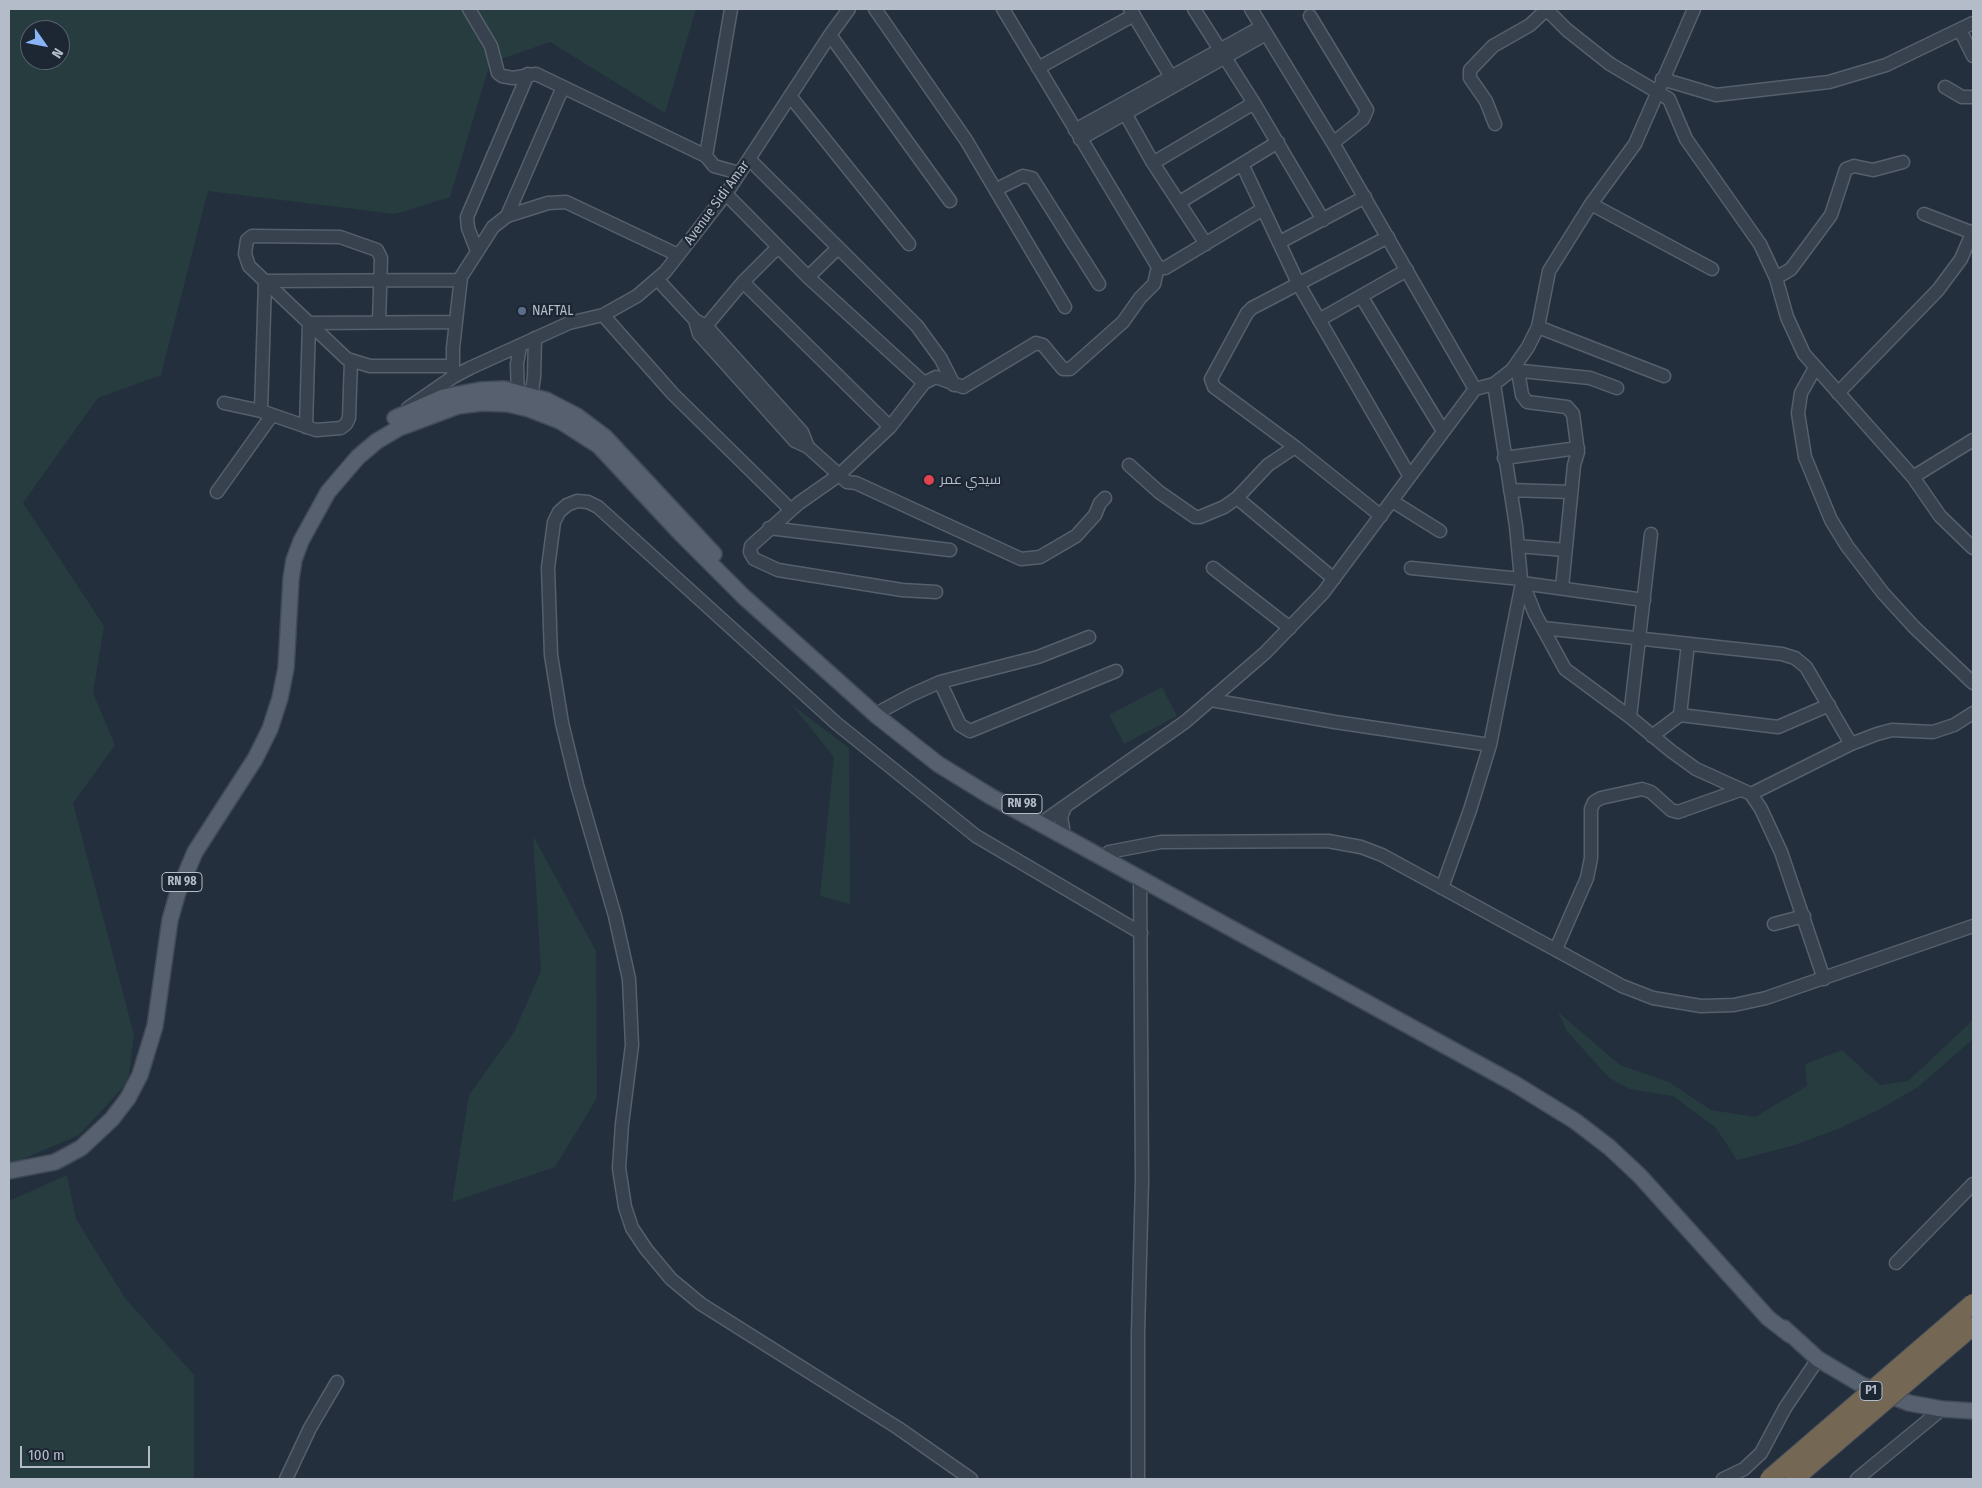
<!DOCTYPE html>
<meta charset="utf-8">
<style>
body{margin:0}
#map{position:relative;width:1982px;height:1488px;overflow:hidden;background:#242f3e;font-family:"Fira Sans Condensed",sans-serif}
canvas{display:block}
.frame{position:absolute;inset:0;border:10px solid #b4bcc9;pointer-events:none}
.north{position:absolute;left:20px;top:20px;width:50px;height:50px;box-sizing:border-box;background:#1d2633;border:1px solid #59626f;border-radius:50%;rotate:123deg;font-size:14px;font-weight:700;line-height:20px;text-align:center;color:#b4bcc9}
.north::after{content:'';display:block;margin:auto;width:18px;height:22px;background:#8ab4f8;clip-path:polygon(50% 0,100% 100%,50% 72%,0 100%)}
.scale{position:absolute;left:20px;top:1446px;width:130px;height:22px;box-sizing:border-box;border:2px solid #b4bcc9;border-top:0;padding-left:6px;font-size:15px;line-height:18px;white-space:nowrap;color:#b4bcc9;-webkit-text-stroke:4px #1d2633;paint-order:stroke}
</style>
<div id="map">
<canvas width="1982" height="1488"></canvas>
<div class="frame"></div>
<div class="north">N</div>
<div class="scale">100 m</div>
</div>
<script>
const c = document.querySelector('canvas').getContext('2d');
c.lineJoin = 'round';
function paint(path, color) { c.fillStyle = color; c.fill(path, 'evenodd'); }
const shape = rows => new Path2D(rows.map(r => 'M' + r).join(''));
function trace(path, color, width, dash) { c.strokeStyle = color; c.lineWidth = width; c.lineCap = dash ? 'butt' : 'round'; c.setLineDash(dash || []); c.stroke(path); }
function drawText(font, color, halo, rows, align = 'center') {
  c.font = font + ' "Fira Sans Condensed",Cairo,sans-serif'; c.lineWidth = 4.5; c.setLineDash([]); c.textBaseline = 'middle'; c.strokeStyle = halo; c.fillStyle = color; for (const [text, x, y, turn = 0] of rows) {
    c.save(); c.translate(x, y); c.rotate((+turn || 0) * Math.PI / 180); c.textAlign = isNaN(turn) ? turn : align; if (halo) c.strokeText(text, 0, 0); c.fillText(text, 0, 0); c.restore();
  }
}
const green = shape([
 [9,9,696,9,665,113,550,42,490,63,450,197,395,214,208,191,161,375,98,398,23,503,104,626,93,693,115,745,73,803,134,1035,128,1082,79,1135,14,1163,9,1162],
 [30,30,60,30,60,60,30,60],
 [1162,687,1177,716,1124,744,1109,715],
 [792,705,849,748,850,904,820,896,834,757],
 [533,836,596,951,597,1098,555,1167,452,1202,469,1095,514,1032,541,971],
 [1558,1012,1620,1065,1669,1082,1711,1110,1755,1117,1807,1086,1805,1064,1842,1050,1880,1085,1908,1081,1973,1020,1973,1039,1918,1087,1880,1109,1838,1129,1792,1146,1737,1160,1716,1128,1673,1096,1630,1089,1609,1078,1567,1031],
 [67,1175,76,1219,125,1298,194,1375,194,1479,9,1479,9,1201]
]);
const minor = shape([
 [469,9,491,46,498,73,502,76,513,78,536,74,706,156],
 [731,9,706,156,714,166,739,173],
 [875,9,966,140,1065,307],
 [1003,9,1158,267,1165,268,1263,209],
 [1130,9,1174,82],
 [1194,9,1254,103,1323,220],
 [1251,9,1333,143,1475,389],
 [1546,9,1567,30,1610,64,1669,99,1686,139,1760,244,1776,278,1787,317,1804,354,1913,477,1973,440],
 [1310,16,1367,110,1363,119,1333,143],
 [1960,30,1973,56],
 [830,35,950,201],
 [1038,68,1134,15],
 [1662,79,1716,95,1829,82,1886,65,1973,23],
 [1945,87,1962,97,1973,97],
 [790,96,909,244],
 [1121,106,1153,163,1206,244],
 [1495,124,1486,101,1470,78,1470,70,1493,46,1530,25,1547,9],
 [1075,130,1261,27],
 [1080,139,1266,34],
 [749,159,917,326,941,359,954,385],
 [1153,163,1254,103],
 [1242,164,1299,285,1409,475],
 [997,189,1023,176,1032,178,1099,284],
 [726,194,808,277,924,383],
 [1180,202,1278,142],
 [1591,204,1712,269],
 [1924,214,1973,233],
 [507,216,563,87],
 [1280,242,1365,197],
 [477,251,468,228,467,217,528,74],
 [808,277,838,248],
 [1776,278,1791,269,1831,215,1846,169,1854,166,1873,170,1903,162],
 [657,279,695,320,707,327,802,432,808,447],
 [743,282,890,427],
 [1361,296,1443,431],
 [603,315,673,394,791,510],
 [695,320,699,334,795,441,808,447,847,482,856,483,1021,559,1040,557,1076,536,1095,515,1100,503,1105,498],
 [1319,320,1407,270],
 [379,322,381,258,377,250,340,237,252,236,247,240,245,254,249,266,347,359,370,366,453,366],
 [1538,327,1664,376],
 [701,332,743,282,777,248],
 [1815,368,1801,393,1798,413,1805,457,1831,520,1847,546,1883,593,1914,627,1973,683],
 [1512,370,1590,378,1617,388],
 [1518,371,1522,395,1527,402,1567,407,1573,414,1578,452,1574,465,1562,588],
 [453,374,453,348,461,277,493,227,507,216,548,203,566,202,678,255],
 [1494,384,1516,526,1521,579,1535,614,1565,669,1630,717,1671,751,1696,769,1751,794,1851,744,1877,734,1892,730,1933,732,1954,725,1973,713],
 [1838,393,1938,290,1961,259,1973,231],
 [518,401,517,364,520,346],
 [224,403,261,411,316,430,341,428,346,424,349,418,351,361],
 [530,405,534,377,535,338],
 [408,408,453,377,470,368,569,323,603,315,637,296,665,272,726,194,830,35,849,9],
 [261,411,265,281,460,280],
 [306,427,309,323,456,322],
 [1504,458,1578,448],
 [1129,465,1159,492,1195,517,1200,517,1224,507,1237,498,1268,465,1295,447],
 [1913,477,1940,516,1973,548],
 [1510,490,1571,492],
 [217,492,272,415],
 [1237,498,1334,579],
 [1392,501,1440,531],
 [1381,516,1295,447,1214,387,1211,379,1247,313,1252,308,1388,237],
 [769,528,950,550],
 [1518,546,1565,550],
 [1213,568,1290,628],
 [1411,568,1521,579],
 [936,592,902,590,778,570,754,559,750,552,751,546,799,503,839,475,890,427,924,383,936,377,963,387,1036,343,1043,345,1063,369,1070,369,1123,322,1140,298,1154,284,1158,267],
 [1543,628,1782,654,1795,658,1806,667,1851,744],
 [940,682,960,725,970,731,1116,671],
 [1211,700,1335,722,1490,745],
 [883,710,911,695,940,682,1038,657,1089,637],
 [1680,715,1688,644],
 [1630,717,1651,534],
 [1652,736,1680,715,1778,727,1829,705],
 [1751,794,1761,809,1781,852,1824,979],
 [1047,819,1185,722,1265,653,1323,593,1475,389,1494,384,1512,370,1528,347,1538,327,1549,271,1591,204,1635,144,1694,9],
 [1063,828,1061,817,1065,807],
 [1109,852,1161,842,1328,841,1361,847,1382,855,1622,986,1653,998,1701,1006,1734,1005,1766,998,1973,926],
 [1442,888,1470,810,1490,745,1522,583,1644,600],
 [1774,924,1804,916],
 [1556,949,1587,878,1591,858,1591,809,1594,802,1601,798,1642,789,1651,792,1671,810,1678,812,1740,790],
 [1896,1263,1973,1184],
 [286,1479,310,1428,337,1382],
 [971,1479,898,1428,701,1304,671,1279,646,1249,632,1228,625,1207,619,1168,622,1124,632,1045,629,979,615,916,577,785,562,723,551,655,548,568,554,522,559,512,567,505,577,501,588,502,598,507,836,723,976,836,1141,933],
 [1138,1479,1138,1333,1142,1180,1140,879],
 [1723,1479,1744,1469,1761,1453,1785,1408,1818,1359],
 [1857,1479,1942,1409]
]);
const major = shape([
 [395,418,443,397,480,390,504,389,546,400,577,416,605,437,714,554],
 [9,1171,55,1162,81,1148,112,1119,128,1098,140,1075,155,1026,170,920,178,892,195,852,255,759,270,729,280,698,286,668,291,579,294,560,301,541,328,492,358,457,377,441,399,428,458,406,482,403,508,404,529,409,560,421,599,446,681,534,744,597,877,716,938,764,990,796,1515,1084,1575,1121,1609,1147,1640,1176,1768,1318,1790,1335],
 [1784,1328,1818,1359,1862,1385,1909,1403,1942,1409,1973,1411]
]);
const highwayBridge = shape([
 [1769,1479,1973,1303],
 [1794,1479,1973,1326]
]);
const markers = [
 [522,311,5,"#5c6f8a"],
 [929,480,6,"#e0444e"]
];
const shields = [
 [1022,804,40],
 [182,882,40],
 [1871,1391,22]
];
const shieldNames = [
 ["RN 98",1022,804],
 ["RN 98",182,882],
 ["P1",1871,1391]
];
const streetNames = [
 ["Avenue Sidi Amar",717,203,-54]
];
const poiNames = [
 ["NAFTAL",532,311],
 ["سيدي عمر",940,480]
];
paint(green, '#263c3f');
trace(minor, '#565f6c', 15);
trace(major, '#414a57', 18);
trace(minor, '#38414e', 12);
trace(major, '#56606e', 15);
trace(highwayBridge, '#434c59', 20, []);
trace(highwayBridge, '#746855', 18);
for (const [x, y, r, color] of markers) { const dot = new Path2D(); dot.arc(x, y, r, 0, 2 * Math.PI); c.fillStyle = color; c.fill(dot); trace(dot, '#1d2633', 2); }
for (const [x, y, w] of shields) { const box = new Path2D(); box.roundRect(x - w / 2, y - 9.5, w, 19, 4); c.fillStyle = '#1d2633'; c.fill(box); trace(box, '#b4bcc9', 1); }
drawText('bold 12px', '#b4bcc9', null, shieldNames);
drawText('14px', '#b4bcc9', '#1d2633', streetNames);
drawText('14px', '#b4bcc9', '#1d2633', poiNames, 'left');
</script>
